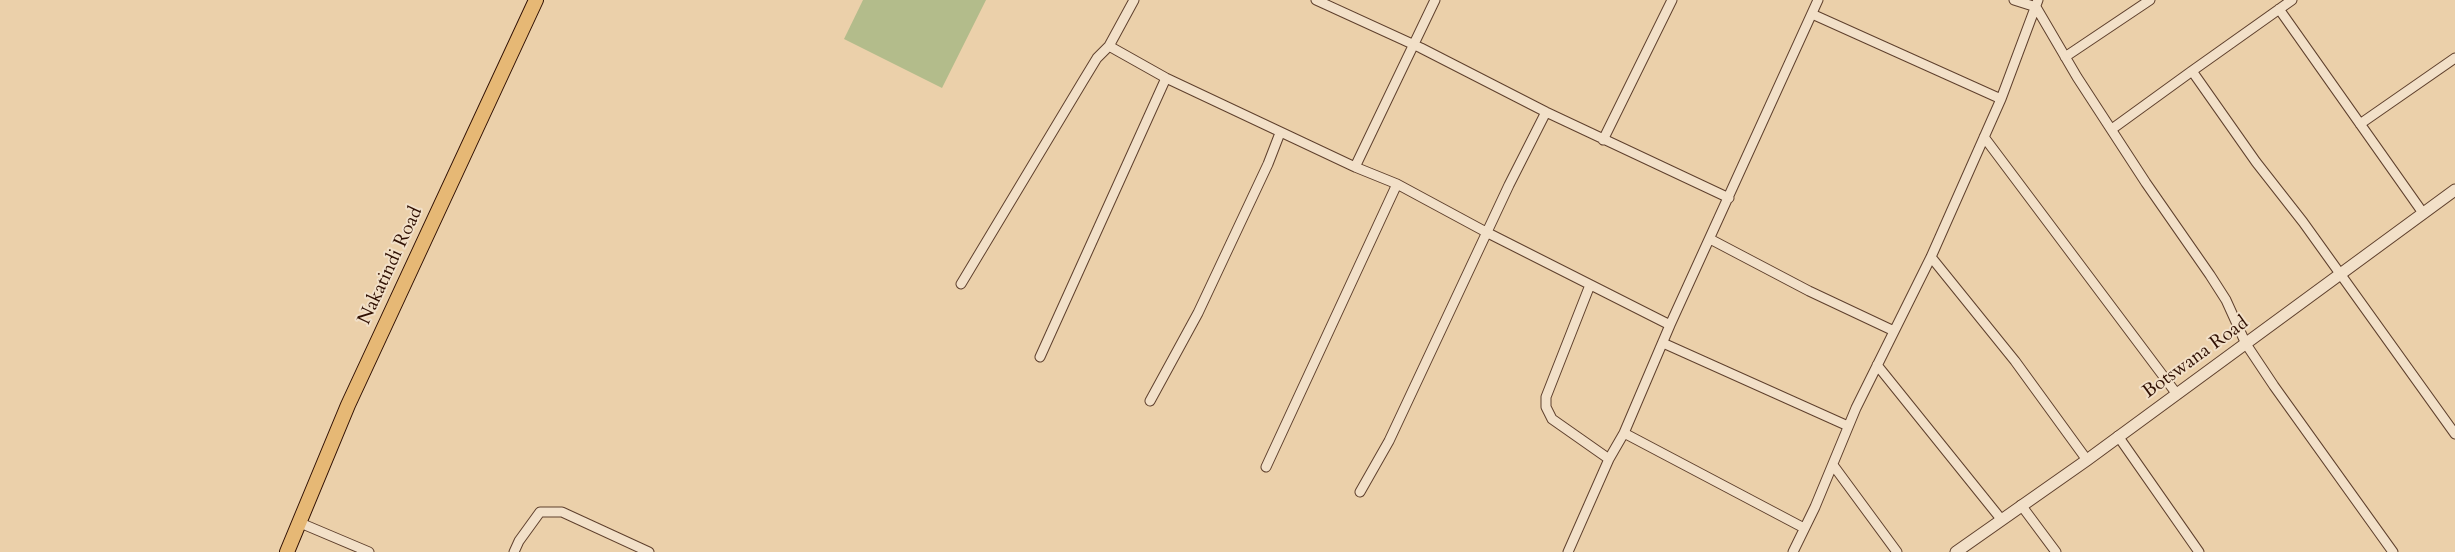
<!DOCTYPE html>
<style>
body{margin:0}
canvas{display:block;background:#ebd0aa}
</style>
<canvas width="2455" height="552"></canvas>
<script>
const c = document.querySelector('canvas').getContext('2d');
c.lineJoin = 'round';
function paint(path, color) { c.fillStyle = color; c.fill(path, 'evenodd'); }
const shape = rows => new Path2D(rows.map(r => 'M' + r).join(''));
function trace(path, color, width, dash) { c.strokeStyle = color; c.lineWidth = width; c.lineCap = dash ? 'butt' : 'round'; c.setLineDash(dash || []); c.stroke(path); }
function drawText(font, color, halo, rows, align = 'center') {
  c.font = font + ' Cardo,serif'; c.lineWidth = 4; c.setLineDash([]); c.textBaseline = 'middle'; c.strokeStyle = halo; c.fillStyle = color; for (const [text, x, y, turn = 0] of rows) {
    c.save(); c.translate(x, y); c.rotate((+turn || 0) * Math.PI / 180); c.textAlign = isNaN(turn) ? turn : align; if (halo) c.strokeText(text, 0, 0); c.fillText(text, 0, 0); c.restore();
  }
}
const green = shape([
 [863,0,986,0,942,88,844,39]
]);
const minor = shape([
 [1316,0,1421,48,1546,112,1729,198],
 [2014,0,2036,7,2077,77,2146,183,2210,275,2226,300,2246,344,2274,386,2393,552],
 [2279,9,2423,213],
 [1812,14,2001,99],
 [1109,46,1166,78,1355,167,1397,184,1486,232,1670,325],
 [2065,57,2150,0],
 [2192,71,2292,0],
 [2360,124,2455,58],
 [2112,129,2192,71,2256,162,2303,222,2455,434],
 [1984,137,2176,393],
 [1603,140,1672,0],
 [1355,167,1435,0],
 [1710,239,1809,291,1894,331],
 [1931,257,2015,361,2087,460],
 [961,284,1083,81,1097,58,1109,46,1134,0],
 [1590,285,1546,397,1546,407,1552,419,1609,459],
 [1663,343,1848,426],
 [1040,357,1166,78],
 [1877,365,2001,519],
 [1150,401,1198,313,1268,164,1280,133],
 [1624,433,1804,528],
 [2118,436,2199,552],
 [1833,465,1897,552],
 [1266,467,1397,184],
 [1360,492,1389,441,1509,185,1546,112],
 [2021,505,2056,552],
 [298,522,369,552],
 [514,552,519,541,540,512,562,512,649,552],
 [1568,552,1609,459,1624,433,1670,325,1818,0],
 [1793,552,1815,507,1856,408,1931,257,2001,99,2038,0]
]);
const tertiary = shape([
 [1956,552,2087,460,2455,190]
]);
const trunk = shape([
 [287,552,348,405,536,0]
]);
const streetNames = [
 ["Nakatindi Road",391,266,-65],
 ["Botswana Road",2196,358,-36]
];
paint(green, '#b3bc8b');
trace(minor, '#5f402d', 11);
trace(tertiary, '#5f402d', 13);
trace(trunk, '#301003', 16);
trace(minor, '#f2e0c8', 9);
trace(tertiary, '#f2e0c8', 11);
trace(trunk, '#e6b875', 14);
drawText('19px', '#301003', '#f2e0c8', streetNames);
</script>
